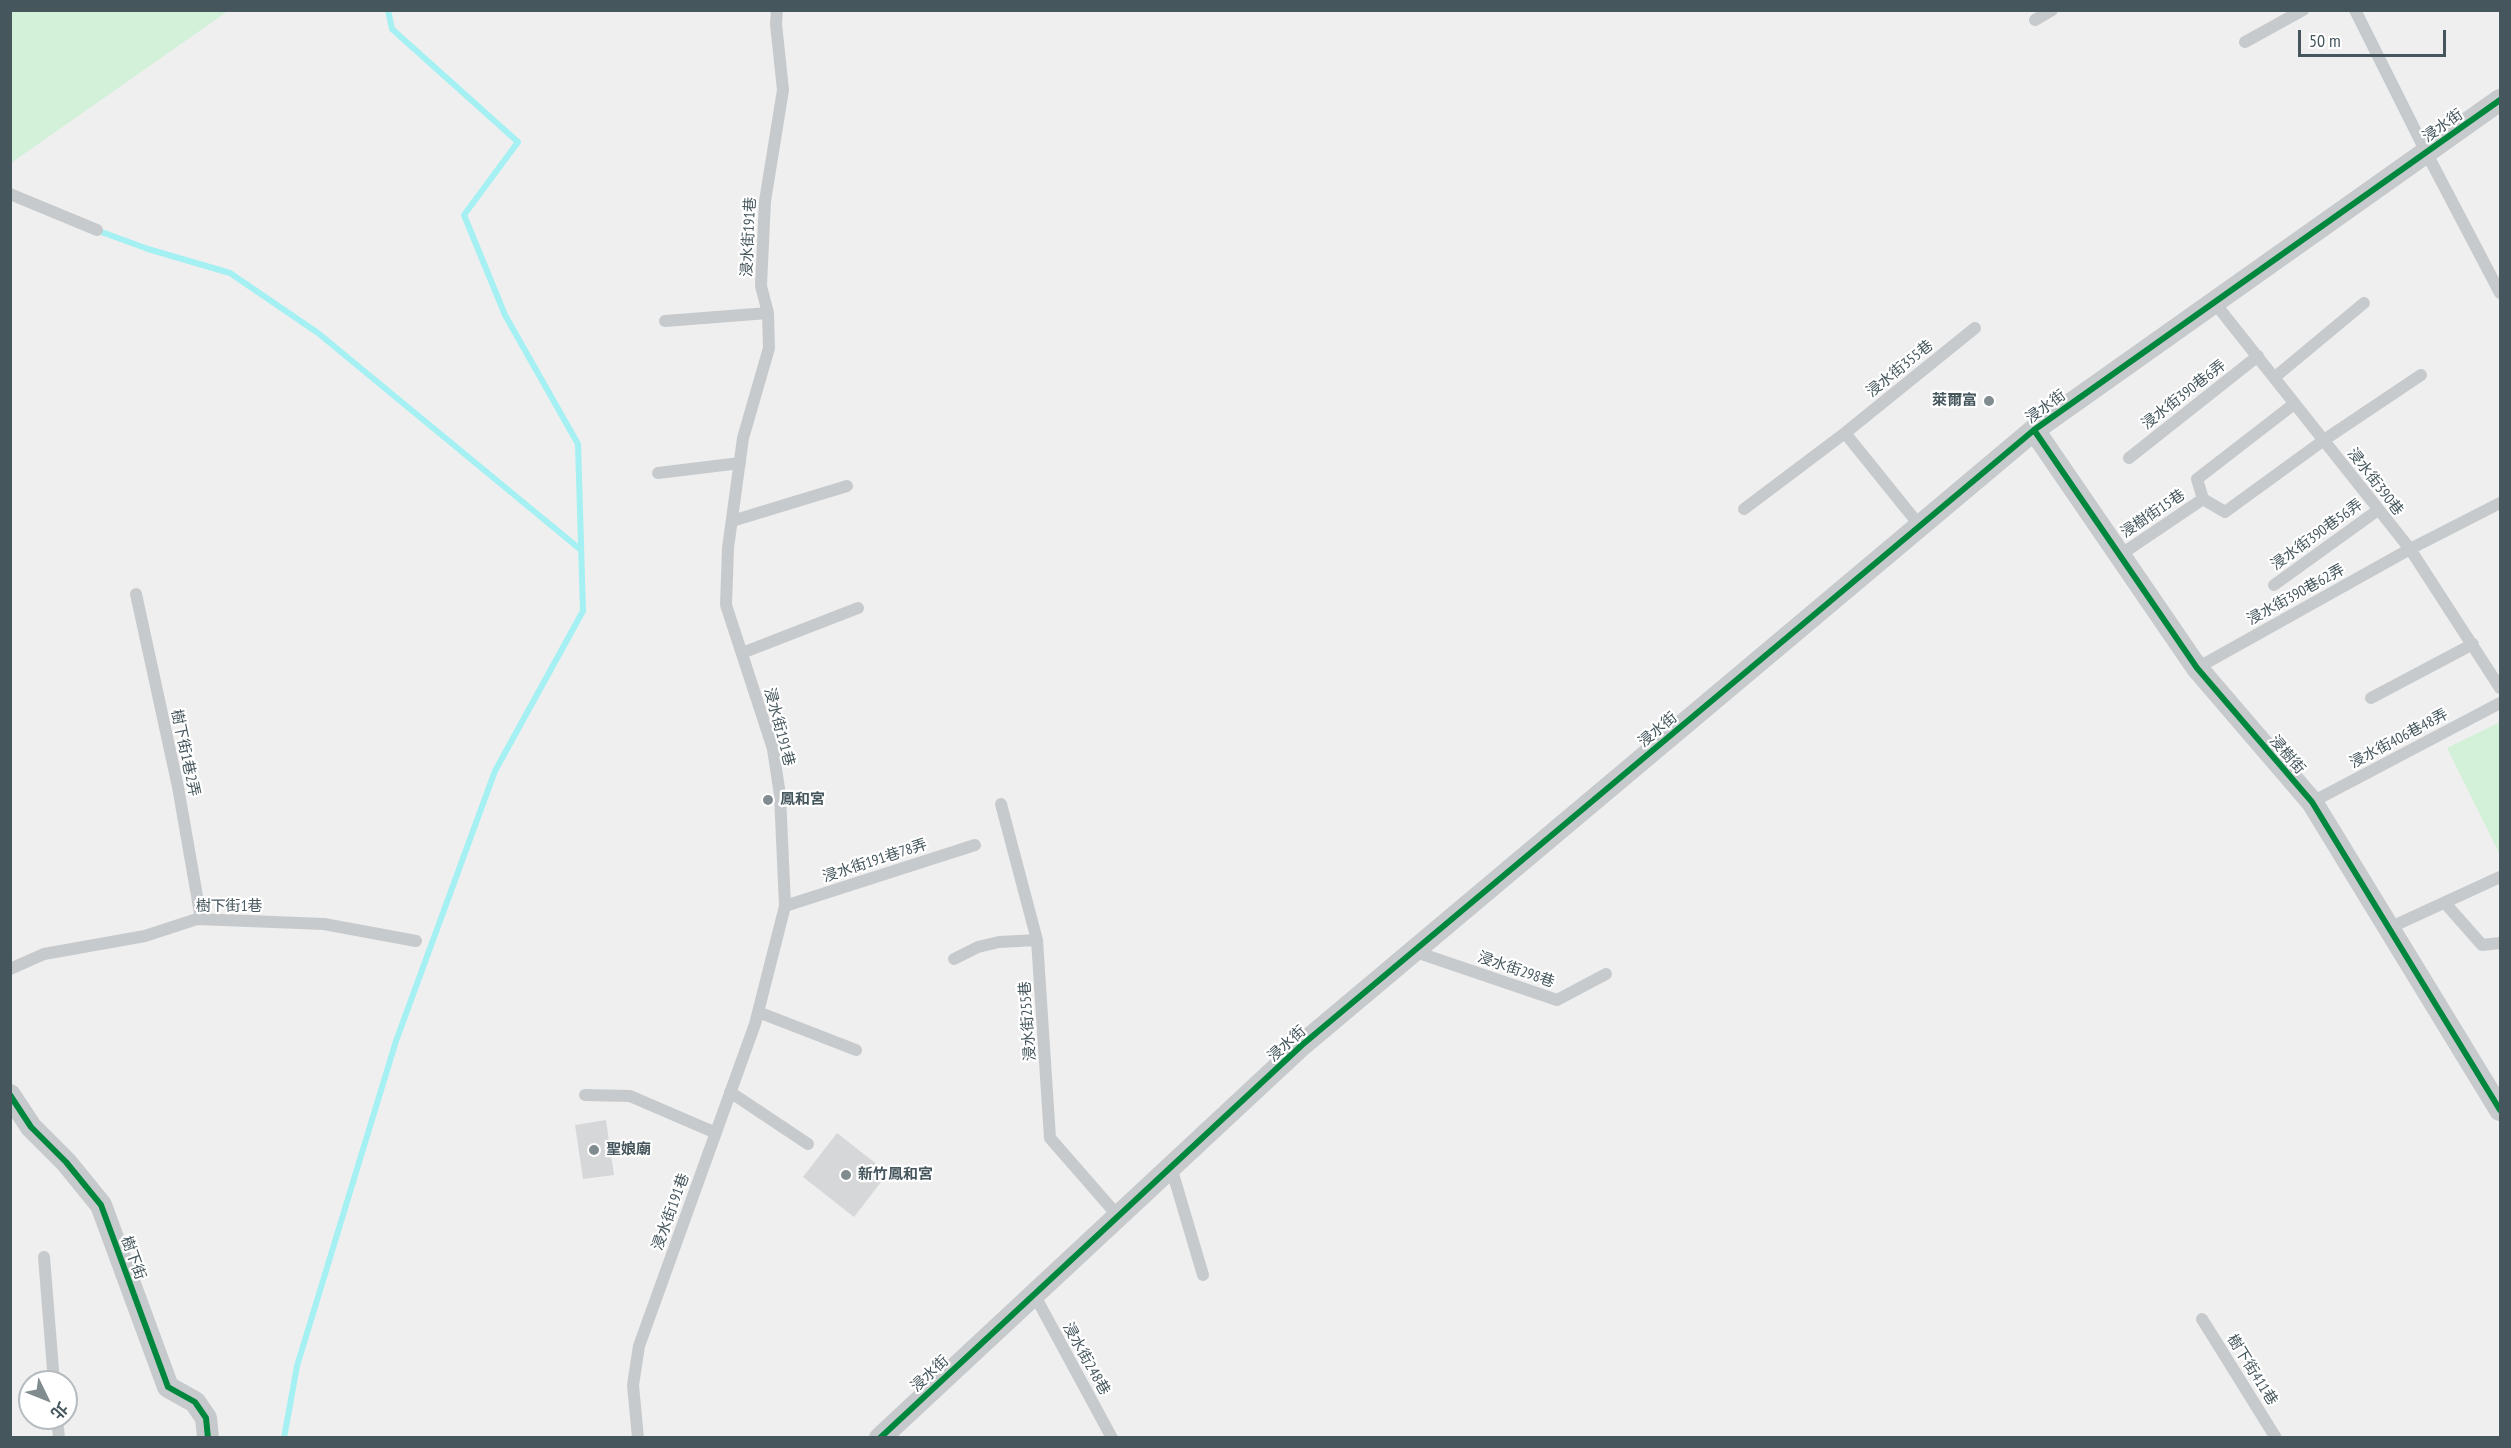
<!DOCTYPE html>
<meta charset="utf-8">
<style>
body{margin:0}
#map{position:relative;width:2511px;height:1448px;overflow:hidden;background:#f0efef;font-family:"PT Sans Narrow","Noto Sans TC",sans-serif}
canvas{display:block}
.frame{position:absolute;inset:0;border:12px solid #45565d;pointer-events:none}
.north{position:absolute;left:18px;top:1370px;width:60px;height:60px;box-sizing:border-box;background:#fff;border:2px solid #b5bbbe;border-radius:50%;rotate:133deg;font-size:16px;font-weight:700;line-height:24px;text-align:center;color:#45565d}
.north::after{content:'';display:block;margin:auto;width:21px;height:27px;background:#818c90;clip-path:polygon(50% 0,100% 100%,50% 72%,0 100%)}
.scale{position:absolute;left:2298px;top:30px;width:148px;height:27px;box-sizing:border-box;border:3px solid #45565d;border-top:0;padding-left:8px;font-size:18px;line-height:21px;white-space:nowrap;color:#45565d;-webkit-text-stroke:4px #fff;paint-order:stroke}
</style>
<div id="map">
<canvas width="2511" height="1448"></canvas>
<div class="frame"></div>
<div class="north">北</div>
<div class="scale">50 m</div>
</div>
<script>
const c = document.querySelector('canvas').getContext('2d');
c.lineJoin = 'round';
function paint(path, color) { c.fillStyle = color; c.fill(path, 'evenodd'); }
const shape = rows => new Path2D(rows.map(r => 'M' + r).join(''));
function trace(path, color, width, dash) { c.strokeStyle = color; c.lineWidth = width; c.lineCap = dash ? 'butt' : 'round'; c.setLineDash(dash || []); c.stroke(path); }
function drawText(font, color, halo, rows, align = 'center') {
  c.font = font + ' "PT Sans Narrow","Noto Sans TC",sans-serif'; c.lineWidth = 4.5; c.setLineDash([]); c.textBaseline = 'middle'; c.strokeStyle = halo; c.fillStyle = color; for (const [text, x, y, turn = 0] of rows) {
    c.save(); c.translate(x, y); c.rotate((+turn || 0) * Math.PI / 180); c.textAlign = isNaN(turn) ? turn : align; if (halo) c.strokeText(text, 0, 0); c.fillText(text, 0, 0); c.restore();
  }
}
const green = shape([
 [11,10,228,10,228,11,11,163],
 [2500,722,2500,855,2447,748]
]);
const stream = shape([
 [96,230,148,249,230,273,318,333,581,550],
 [284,1438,297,1366,396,1041,495,771,583,611,578,444,505,315,464,215,518,142,392,29,388,10]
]);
const building = shape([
 [606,1120,614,1175,583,1179,575,1125],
 [837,1133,888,1173,854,1217,803,1177]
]);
const lane = shape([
 [2355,10,2426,152,2500,293],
 [2035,20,2052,10],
 [2245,42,2303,10],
 [10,194,97,230],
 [2214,302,2410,549,2500,688],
 [665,321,768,313],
 [2275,377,2364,303],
 [2294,404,2197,479,2203,499,2225,512,2324,440,2421,375],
 [1845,433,1920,526],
 [2129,458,2258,356],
 [658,473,740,463],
 [1744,509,1845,433,1975,328],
 [732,521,847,486],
 [2120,555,2203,499],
 [2274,585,2378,510],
 [136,594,178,787,201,919],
 [742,653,858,608],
 [2197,668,2410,549,2500,503],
 [2371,698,2473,644],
 [2312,802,2500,703],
 [1001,804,1037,940,1050,1138,1118,1216],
 [2445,903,2482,945,2500,943],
 [785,906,975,845],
 [2389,928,2500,877],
 [1413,951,1557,1000,1606,974],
 [954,959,978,947,999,942,1037,940],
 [10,969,44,954,145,936,197,919,324,924,416,941],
 [758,1012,856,1050],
 [730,1092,808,1144],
 [585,1095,630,1096,716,1133],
 [1171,1167,1203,1275],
 [44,1257,54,1382],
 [1034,1294,1112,1438],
 [2202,1319,2276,1438],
 [57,1418,59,1438],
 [638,1438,633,1385,639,1346,755,1024,785,906,780,795,773,749,726,605,728,548,743,438,769,348,768,313,761,286,765,201,783,90,776,24,777,10]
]);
const street = shape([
 [2034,430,2197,668,2312,802,2500,1110],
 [10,1095,31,1127,66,1162,101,1205,168,1387,195,1402,206,1418,208,1438],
 [880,1438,1302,1045,2034,430,2500,100]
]);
const cycleway = shape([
 [2034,430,2197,668,2312,802,2500,1110],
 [10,1095,31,1127,66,1162,101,1205,168,1387,195,1402,206,1418,208,1438],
 [880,1438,1302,1045,2034,430,2500,100]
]);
const markers = [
 [1989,401,6,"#818c90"],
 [768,800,6,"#818c90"],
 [594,1150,6,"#818c90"],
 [846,1175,6,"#818c90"]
];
const streetNames = [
 ["浸水街",2443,126,-35],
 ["浸水街191巷",749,237,-87],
 ["浸水街355巷",1900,369,-39],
 ["浸水街390巷6弄",2184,395,-38],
 ["浸水街",2046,407,-36],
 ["浸水街390巷",2375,482,52],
 ["浸樹街15巷",2153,514,-34],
 ["浸水街390巷56弄",2317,535,-36],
 ["浸水街390巷62弄",2296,595,-29],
 ["浸水街191巷",779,727,75],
 ["浸水街",1658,730,-40],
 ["浸水街406巷48弄",2399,739,-28],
 ["樹下街1巷2弄",185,753,78],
 ["浸樹街",2287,755,49],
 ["浸水街191巷78弄",875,861,-18],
 ["樹下街1巷",229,907],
 ["浸水街298巷",1516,970,19],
 ["浸水街255巷",1028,1021,-94],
 ["浸水街",1287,1044,-42],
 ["浸水街191巷",671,1212,-70],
 ["樹下街",133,1258,70],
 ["浸水街248巷",1086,1359,61],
 ["樹下街411巷",2252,1370,58],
 ["浸水街",930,1374,-43]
];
const poiNames = [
 ["萊爾富",1977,401,"right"],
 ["鳳和宮",780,800],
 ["聖娘廟",606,1150],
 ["新竹鳳和宮",858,1175]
];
paint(green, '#d2f1d8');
trace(stream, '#a4f0f2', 6);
paint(building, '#d6d7d8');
trace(lane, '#c7cacc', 12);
trace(street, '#c7cacc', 22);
trace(cycleway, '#00873e', 6);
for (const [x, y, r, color] of markers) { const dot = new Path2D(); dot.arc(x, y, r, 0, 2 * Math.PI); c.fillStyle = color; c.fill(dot); trace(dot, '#fff', 2); }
drawText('15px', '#45565d', '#fff', streetNames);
drawText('bold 15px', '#45565d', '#fff', poiNames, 'left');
</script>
